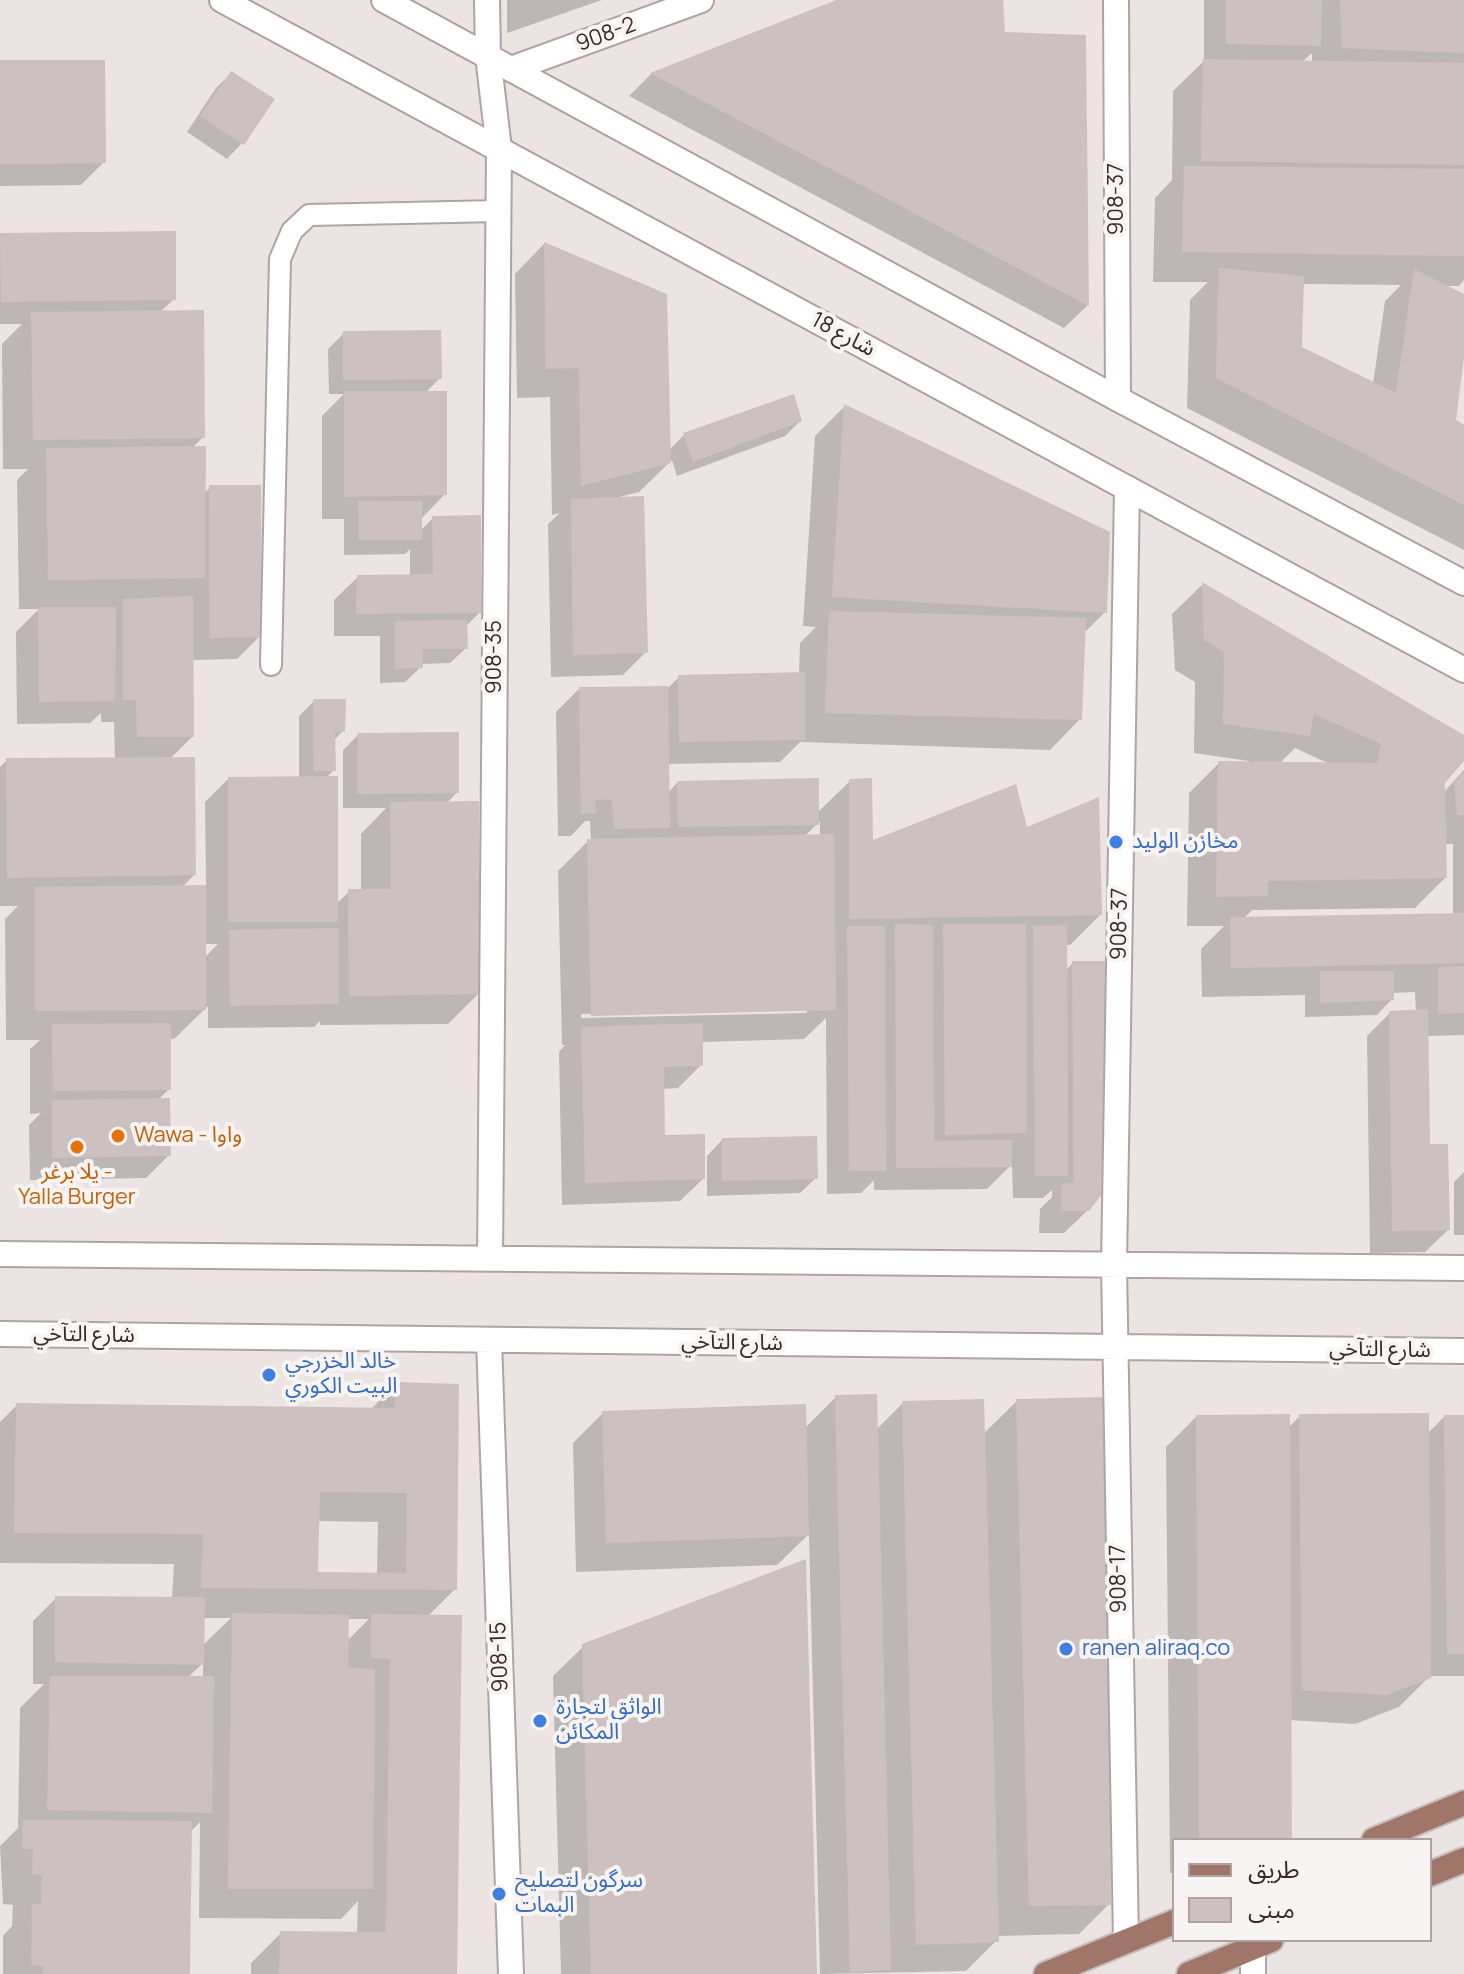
<!DOCTYPE html>
<meta charset="utf-8">
<style>
body{margin:0}
#map{position:relative;width:1464px;height:1974px;overflow:hidden;background:#ece4e3;font-family:Manrope,"Noto Sans Arabic",sans-serif}
canvas{display:block}
.legend{position:absolute;left:1172px;top:1838px;width:260px;height:104px;box-sizing:border-box;background:#f9f4f4;border:2px solid #aea3a1;margin:0;padding:10px 14px;list-style:none;font-size:24px;color:#3d2924}
.legend li{display:flex;align-items:center;gap:16px;height:40px}
.legend b{width:40px;border:2px solid #aea3a1}
</style>
<div id="map">
<canvas width="1464" height="1974"></canvas>
<ul class="legend">
<li><b style="height:10px;background:#a0766a"></b>طريق</li>
<li><b style="height:22px;background:#cdc0c0"></b>مبنى</li>
</ul>
</div>
<script>
const c = document.querySelector('canvas').getContext('2d');
c.lineJoin = 'round';
function paint(path, color) { c.fillStyle = color; c.fill(path, 'evenodd'); }
const shape = rows => new Path2D(rows.map(r => 'M' + r).join(''));
function trace(path, color, width, dash) { c.strokeStyle = color; c.lineWidth = width; c.lineCap = dash ? 'butt' : 'round'; c.setLineDash(dash || []); c.stroke(path); }
function drawText(font, color, halo, rows, align = 'center') {
  c.font = font + ' Manrope,"Noto Sans Arabic",sans-serif'; c.lineWidth = 8; c.setLineDash([]); c.textBaseline = 'middle'; c.strokeStyle = halo; c.fillStyle = color; for (const [text, x, y, turn = 0] of rows) {
    c.save(); c.translate(x, y); c.rotate((+turn || 0) * Math.PI / 180); c.textAlign = isNaN(turn) ? turn : align; if (halo) c.strokeText(text, 0, 0); c.fillText(text, 0, 0); c.restore();
  }
}
const shadow = shape([
 [507,0,602,0,507,33],
 [843,0,1001,0,1003,34,1084,36,1087,306,1064,328,629,96,651,74],
 [1204,0,1464,0,1464,280,1459,286,1443,286,1464,296,1464,343,1453,422,1464,427,1464,550,1187,408,1190,300,1208,282,1153,282,1155,198,1172,180,1173,91,1204,61],
 [1312,53,1312,62,1302,62],
 [1302,284,1401,285,1385,301,1373,384,1300,348],
 [0,62,104,162,81,185,0,186],
 [231,73,242,143,227,159,187,132,216,88],
 [174,233,174,299,160,312,203,437,192,448,204,494,210,487,260,636,237,659,191,660,192,737,170,759,194,875,181,888,206,887,205,802,228,779,299,778,299,716,314,701,343,731,333,741,334,770,326,778,336,904,349,892,361,891,361,834,386,808,343,808,343,750,358,735,457,792,447,803,478,994,448,1024,320,1025,320,1021,314,1027,208,1028,208,1006,174,1039,169,1039,169,1089,158,1100,169,1155,146,1178,30,1180,29,1125,41,1113,30,1114,30,1049,40,1040,6,1040,5,919,18,906,0,906,0,767,7,760,115,759,114,722,101,722,101,713,90,723,17,724,16,632,39,609,19,609,17,480,28,469,3,469,2,344,22,324,0,324,0,235],
 [204,944,218,944,204,958],
 [544,244,669,450,684,435,800,421,785,436,677,476,672,460,639,492,619,497,646,652,623,675,551,677,548,524,560,513,552,515,550,397,517,398,515,274],
 [344,333,440,378,425,393,445,494,422,518,420,531,433,518,479,613,465,627,466,648,450,663,421,664,421,667,405,682,380,683,380,636,334,636,334,600,358,577,410,576,410,549,405,554,344,555,344,519,322,519,322,416,344,394,329,394,328,349],
 [845,406,1105,612,1083,634,1080,719,1050,750,800,742,780,762,667,764,668,793,677,783,817,813,850,781,871,843,1026,830,1100,915,1070,945,1065,945,1065,971,1073,963,1088,1210,1064,1233,1039,1233,1040,1209,1052,1197,1052,1190,1043,1198,1013,1198,1012,1164,987,1189,874,1190,874,1180,861,1193,827,1194,826,1018,804,1039,701,1042,701,1065,678,1088,662,1089,663,1137,705,1177,680,1201,562,1205,559,1052,565,1045,562,1045,558,871,588,841,591,841,590,821,585,821,571,836,558,836,556,712,579,689,668,688,679,677,799,675,800,643,816,627,803,626,815,436],
 [820,821,820,836,804,837],
 [807,1009,807,1013,581,1018,581,1014],
 [1202,585,1464,738,1464,758,1443,782,1443,793,1464,770,1464,1035,1427,1036,1428,1146,1448,1230,1425,1252,1370,1253,1367,1036,1390,1013,1416,1012,1415,992,1392,993,1392,999,1377,1015,1305,1017,1305,995,1202,997,1201,949,1224,926,1187,926,1189,793,1219,763,1249,764,1249,761,1194,753,1195,682,1175,670,1172,614],
 [1295,748,1330,764,1279,764],
 [1444,844,1453,844,1453,916,1243,919,1252,910,1415,908,1445,878],
 [722,1140,816,1178,800,1193,707,1196,707,1156],
 [1464,1172,1464,1235,1454,1235,1454,1182],
 [396,1384,455,1589,427,1617,455,1974,251,1974,251,1963,281,1933,357,1933,358,1901,341,1919,199,1918,200,1822,190,1832,188,1974,3,1974,3,1936,12,1926,13,1905,3,1904,0,1846,18,1828,20,1708,44,1684,33,1684,33,1621,56,1598,172,1599,174,1564,0,1563,0,1422,17,1405,371,1409],
 [317,1521,378,1522,377,1575,316,1574],
 [203,1618,231,1618,202,1646],
 [347,1619,369,1619,346,1642],
 [203,1663,203,1678,187,1678],
 [836,1397,876,1430,903,1403,983,1434,1017,1401,1109,1904,1079,1934,996,1936,996,1941,966,1971,820,1974,809,1534,777,1565,576,1572,573,1443,603,1413,804,1429],
 [1300,1416,1427,1434,1444,1417,1464,1417,1464,1676,1430,1676,1399,1707,1355,1724,1290,1720,1290,1840,1174,1840,1174,1873,1170,1873,1166,1447,1196,1417,1288,1428],
 [584,1646,815,1974,561,1974,553,1676]
]);
const building = shape([
 [836,0,1003,0,1005,32,1086,35,1089,306,650,73],
 [1226,0,1322,0,1321,46,1226,44],
 [1340,0,1464,0,1464,53,1342,48],
 [1203,59,1464,63,1464,165,1201,161],
 [0,60,105,60,106,163,0,164],
 [231,71,275,99,244,145,200,116],
 [1184,166,1464,169,1464,256,1182,252],
 [176,231,176,300,1,302,0,233],
 [544,242,667,294,671,463,581,486,579,368,546,369],
 [1219,268,1304,276,1302,347,1396,393,1414,269,1464,294,1464,358,1456,420,1464,425,1464,505,1216,378],
 [204,310,205,438,33,440,31,312],
 [441,330,442,379,343,380,343,331],
 [344,391,447,391,447,495,344,497],
 [794,394,802,421,693,462,683,433],
 [844,404,1110,532,1107,613,832,597],
 [206,446,205,578,48,580,46,448],
 [209,485,261,485,262,637,210,638],
 [644,496,648,653,573,655,571,499],
 [358,501,422,501,422,540,359,540],
 [481,515,481,613,356,614,357,575,433,574,432,516],
 [1202,582,1464,735,1464,761,1445,783,1447,878,1268,881,1268,896,1216,897,1218,761,1377,763,1381,744,1314,714,1310,736,1223,724,1224,652,1204,640],
 [193,596,194,737,137,737,136,700,123,700,123,599],
 [38,607,116,607,115,701,39,702],
 [829,611,1086,618,1082,720,825,713],
 [467,620,468,649,423,649,423,668,395,669,395,621],
 [805,672,805,740,679,742,678,675],
 [668,686,670,828,614,829,612,799,595,800,596,813,581,814,579,687],
 [313,699,346,699,345,732,335,731,336,771,314,771],
 [459,732,459,793,357,794,358,733],
 [195,757,196,875,7,878,6,758],
 [1464,771,1464,815,1457,815,1454,783],
 [338,776,338,922,228,922,228,777],
 [819,778,819,825,678,827,677,781],
 [872,778,873,840,1016,784,1027,827,1099,797,1102,915,849,919,849,779],
 [479,801,480,994,349,996,348,889,391,889,390,802],
 [834,834,836,1010,591,1016,587,839],
 [206,885,206,1010,35,1011,35,887],
 [1464,913,1464,963,1231,968,1230,917],
 [895,924,933,925,934,1141,1012,1140,1012,1167,896,1168],
 [943,924,1026,924,1027,1133,945,1135],
 [1067,925,1068,1176,1035,1176,1033,926],
 [847,926,885,926,886,1171,849,1171],
 [339,928,339,1004,230,1006,229,930],
 [1072,961,1106,961,1107,1188,1089,1211,1061,1211,1062,1184,1074,1182],
 [1464,966,1464,1013,1438,1014,1438,967],
 [1320,971,1394,971,1394,1000,1320,1003],
 [1428,1009,1430,1144,1448,1144,1450,1230,1392,1231,1389,1011],
 [171,1023,171,1090,53,1091,52,1024],
 [703,1023,703,1066,664,1067,665,1135,705,1134,705,1179,585,1183,581,1027],
 [170,1098,171,1156,52,1158,52,1100],
 [817,1136,818,1179,722,1181,722,1138],
 [396,1382,459,1384,457,1590,201,1588,203,1534,14,1533,16,1403,395,1408],
 [320,1492,407,1493,406,1573,318,1572],
 [877,1394,891,1970,850,1972,835,1395],
 [1107,1397,1111,1905,1029,1906,1016,1399],
 [984,1399,999,1942,916,1945,902,1401],
 [806,1404,809,1536,606,1543,602,1411],
 [1429,1413,1431,1678,1386,1695,1302,1690,1299,1414],
 [1290,1414,1292,1840,1199,1840,1196,1415],
 [1444,1415,1464,1415,1464,1654,1447,1654],
 [806,1559,817,1974,591,1974,582,1644],
 [55,1596,205,1597,204,1665,55,1662],
 [232,1613,349,1615,348,1668,375,1669,373,1889,228,1889],
 [371,1614,462,1615,457,1974,279,1974,280,1931,386,1932,390,1659,371,1658],
 [50,1676,214,1676,212,1813,47,1810],
 [23,1820,192,1821,190,1974,43,1974,43,1966,31,1965,32,1904,41,1904,42,1875,32,1874,33,1849,22,1849]
]);
const lane = shape([
 [271,665,280,259,292,231,309,215,499,211]
]);
const street = shape([
 [487,0,488,56,499,149,490,1259],
 [1116,0,1118,399],
 [511,69,701,0],
 [0,1254,1464,1268],
 [0,1334,1464,1351],
 [489,1340,511,1974],
 [1126,1941,1114,1265,1127,488],
 [1253,1947,1253,1974]
]);
const secondary = shape([
 [222,0,1464,670],
 [384,0,1118,399,1464,583]
]);
const primary = shape([
 [1374,1840,1464,1803],
 [1430,1874,1464,1860],
 [1046,1974,1174,1922],
 [1189,1974,1271,1940]
]);
const markers = [
 [1116,842,8,"#3f7fe0"],
 [118,1136,8,"#e8710a"],
 [77,1147,8,"#e8710a"],
 [269,1375,8,"#3f7fe0"],
 [1066,1649,8,"#3f7fe0"],
 [540,1721,8,"#3f7fe0"],
 [499,1894,8,"#3f7fe0"]
];
const streetNames = [
 ["908-2",606,35,-20],
 ["908-37",1117,199,-90],
 ["شارع 18",843,335,28],
 ["908-35",495,657,-90],
 ["908-37",1120,924,-89],
 ["شارع التآخي",84,1335,1],
 ["شارع التآخي",732,1343,1],
 ["شارع التآخي",1380,1350,1],
 ["908-17",1119,1579,-91],
 ["908-15",500,1657,-92]
];
const shopNames = [
 ["مخازن الوليد",1132,842],
 ["خالد الخزرجي",285,1362],
 ["البيت الكوري",285,1387],
 ["ranen aliraq.co",1082,1649],
 ["الواثق لتجارة",556,1708],
 ["المكائن",556,1733],
 ["سرگون لتصليح",515,1881],
 ["البمات",515,1906]
];
const foodNames = [
 ["Wawa - واوا",134,1136],
 ["يلا برغر -",77,1173,"center"],
 ["Yalla Burger",77,1198,"center"]
];
paint(shadow, '#0003');
paint(building, '#cdc0c0');
trace(lane, '#b0a4a2', 24);
trace(street, '#b0a4a2', 28);
trace(secondary, '#b19f9d', 28);
trace(primary, '#c5bfbd', 28);
trace(lane, '#fff', 20);
trace(street, '#fff', 24);
trace(secondary, '#fff', 24);
trace(primary, '#a0766a', 24);
for (const [x, y, r, color] of markers) { const dot = new Path2D(); dot.arc(x, y, r, 0, 2 * Math.PI); c.fillStyle = color; c.fill(dot); trace(dot, '#f9f4f4', 3); }
drawText('22px', '#3d2924', '#f9f4f4', streetNames);
drawText('22px', '#366cbe', '#f9f4f4', shopNames, 'left');
drawText('22px', '#c56008', '#f9f4f4', foodNames, 'left');
</script>
